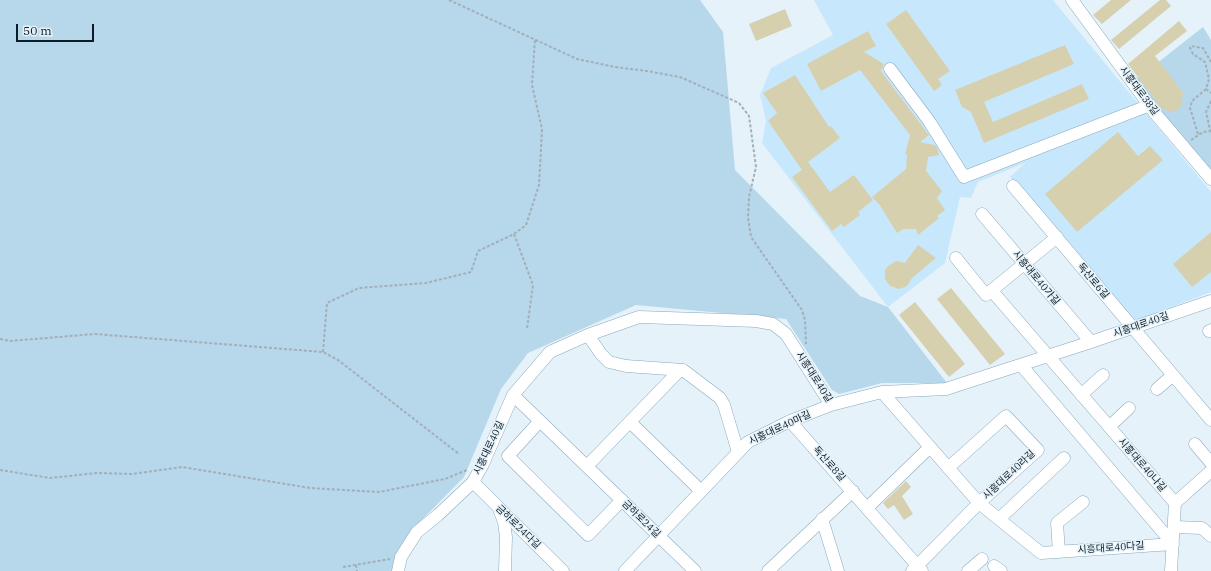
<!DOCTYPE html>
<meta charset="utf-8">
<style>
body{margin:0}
#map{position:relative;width:1211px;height:571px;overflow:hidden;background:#e5f2fa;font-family:"IBM Plex Serif",serif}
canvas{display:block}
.scale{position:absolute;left:16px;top:24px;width:78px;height:18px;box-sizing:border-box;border:2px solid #101c24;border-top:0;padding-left:5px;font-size:12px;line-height:14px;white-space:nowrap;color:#101c24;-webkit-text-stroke:3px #e5f2fa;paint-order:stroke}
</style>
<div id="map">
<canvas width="1211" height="571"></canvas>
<div class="scale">50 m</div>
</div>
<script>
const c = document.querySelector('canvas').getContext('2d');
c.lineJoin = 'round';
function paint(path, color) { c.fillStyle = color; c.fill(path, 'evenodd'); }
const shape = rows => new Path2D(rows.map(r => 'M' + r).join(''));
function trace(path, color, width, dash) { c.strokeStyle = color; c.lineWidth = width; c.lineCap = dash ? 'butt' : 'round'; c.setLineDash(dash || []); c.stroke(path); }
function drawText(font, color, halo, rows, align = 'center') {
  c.font = font + ' "IBM Plex Serif","Noto Sans KR",serif'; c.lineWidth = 3; c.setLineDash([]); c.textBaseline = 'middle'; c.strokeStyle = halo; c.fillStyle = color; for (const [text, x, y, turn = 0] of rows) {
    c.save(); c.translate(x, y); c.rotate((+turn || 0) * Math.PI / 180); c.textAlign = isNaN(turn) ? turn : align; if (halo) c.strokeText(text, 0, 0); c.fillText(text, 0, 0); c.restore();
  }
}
const built = shape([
 [814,0,1053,0,1211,192,1211,292,1135,321,1010,177,1025,163,978,182,971,198,960,197,945,263,888,307,762,143,766,121,760,95,771,68,833,35]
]);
const green = shape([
 [0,0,700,0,723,32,735,170,860,296,888,307,947,383,882,383,839,394,832,390,786,319,636,305,528,353,501,389,464,477,410,532,394,571,0,571],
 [1203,27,1211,40,1211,173,1162,114,1137,79]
]);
const building = shape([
 [1111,0,1131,0,1102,24,1093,15],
 [1160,0,1166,0,1171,6,1119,49,1111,40],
 [785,9,792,26,756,41,749,24],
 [906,10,950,71,938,79,942,85,934,91,886,24],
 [1179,21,1187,31,1155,56,1183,93,1181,107,1173,112,1162,109,1128,64],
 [868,31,876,46,864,52,884,64,881,71,929,135,920,142,935,145,938,150,939,155,928,157,926,171,942,191,937,198,945,210,937,216,939,218,918,235,916,229,903,229,897,233,879,204,872,197,906,169,907,154,905,155,910,135,860,70,821,91,807,64],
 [1065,45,1074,64,984,102,993,122,1082,84,1089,99,984,143,971,112,962,107,955,90],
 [795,75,829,127,831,126,840,138,808,162,830,192,854,175,873,200,858,212,860,215,844,227,841,224,832,231,792,177,802,170,768,121,777,113,763,93],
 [1118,132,1138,156,1150,146,1163,160,1077,232,1045,194],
 [1211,232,1211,272,1192,287,1173,264],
 [918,245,936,258,912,278,907,286,899,289,890,286,885,279,885,270,888,266,896,261,905,263],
 [951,288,1005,354,990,365,937,299],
 [915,302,965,364,949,377,899,315],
 [906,481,911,487,902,496,913,514,904,520,894,505,888,509,883,503]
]);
const path = shape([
 [449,0,577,59,615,67,647,71,680,77,739,103,749,116,756,167,749,197,748,218,751,237,802,310,805,320,806,344],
 [1206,89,1211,93],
 [1211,101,1206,112,1211,134],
 [1198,134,1190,108,1192,101,1206,89,1209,79,1205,62,1193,54,1190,48,1191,46,1203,48,1211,62],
 [1191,140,1203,132,1210,131],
 [514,234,533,285,527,329],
 [0,339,10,341,95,334,323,352,338,360,459,454],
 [323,352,327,303,359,288,426,283,471,272,478,251,514,234,526,225,539,185,542,129,532,85,535,39],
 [0,470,50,478,97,473,132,474,182,467,310,488,379,492,445,479,467,470],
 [356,565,357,571],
 [343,567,390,559]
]);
const minor = shape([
 [1072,0,1154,112,1211,179],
 [890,69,929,121,964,177,1150,105],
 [1013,186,1211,420],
 [982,214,1091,342],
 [956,258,986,295,1057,237],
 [992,291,1175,503],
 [1209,331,1211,330],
 [588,335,601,354,609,362,626,366,683,370,720,398,724,405,738,452],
 [1021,365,1173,544],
 [1157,389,1173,375],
 [882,392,979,503,1041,553,1173,544],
 [513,395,695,571],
 [1081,395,1103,375],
 [540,421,508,456,588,535,622,500],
 [790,421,922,571],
 [630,422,701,491],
 [1109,427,1129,408],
 [1195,444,1211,463],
 [587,466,680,370],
 [473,482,563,571],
 [867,508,930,447],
 [499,509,504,522,506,537,505,571],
 [822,519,838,571],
 [999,519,1064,458],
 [1174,527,1202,528,1211,536],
 [1059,552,1057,523,1083,502],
 [994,566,1001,571],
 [398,571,401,557,417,532,438,515,473,482,483,464,513,395,550,352,588,335,639,317,756,321,773,324,786,334,831,405,882,392,946,389,1091,342,1211,301],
 [625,571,748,442,790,421,831,405],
 [768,571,853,491],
 [912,571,979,503,1038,450,1006,416,948,468],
 [968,571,982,559],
 [1171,571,1175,503,1211,471]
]);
const streetNames = [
 ["시흥대로38길",1139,91,53],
 ["시흥대로40가길",1036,278,50],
 ["독산로6길",1093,281,50],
 ["시흥대로40길",1141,325,-19],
 ["시흥대로40길",814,377,57],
 ["시흥대로40마길",780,428,-25],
 ["시흥대로40길",489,448,-65],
 ["독산로8길",829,464,48],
 ["시흥대로40나길",1142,465,49],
 ["시흥대로40라길",1009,475,-43],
 ["금하로24길",641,519,44],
 ["금하로24다길",518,527,44],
 ["시흥대로40다길",1111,548,-4]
];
paint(built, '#c7e8fc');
paint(green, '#b7d7eb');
paint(building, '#d7d0af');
trace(minor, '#89a8bc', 13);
trace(path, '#a2afb7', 2, [3, 2]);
trace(minor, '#fff', 12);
drawText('10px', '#101c24', '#e5f2fa', streetNames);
</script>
